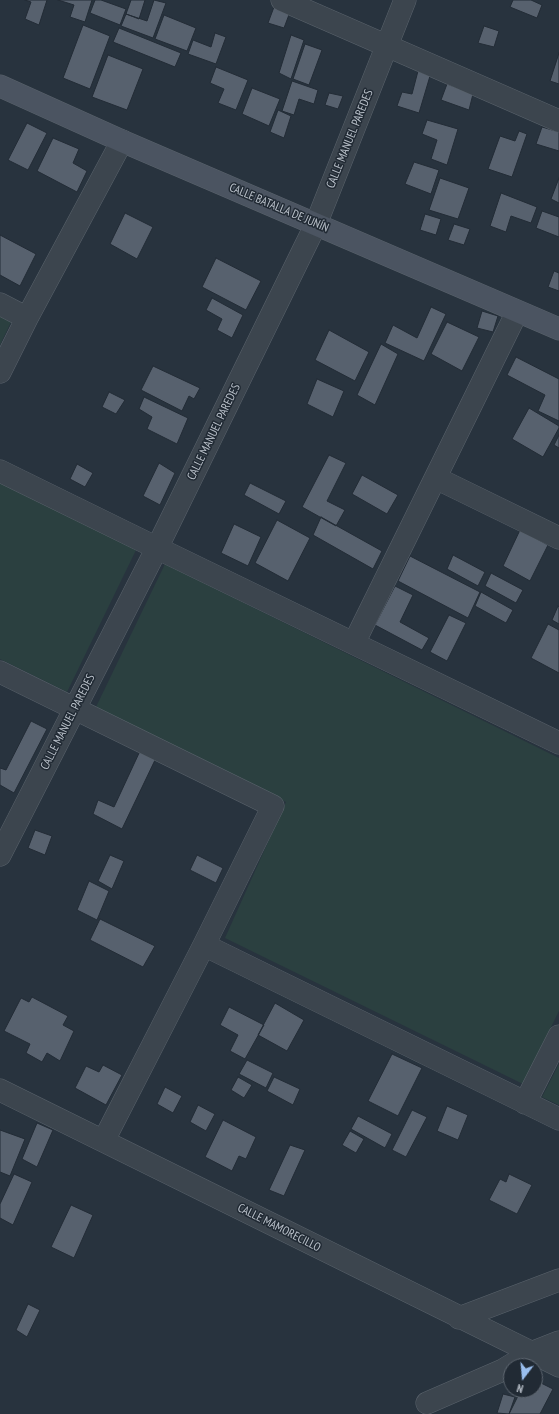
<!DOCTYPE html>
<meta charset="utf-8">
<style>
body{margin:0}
#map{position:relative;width:559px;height:1414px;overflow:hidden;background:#28333e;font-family:"PT Sans Narrow",sans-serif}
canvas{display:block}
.north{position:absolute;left:503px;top:1358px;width:40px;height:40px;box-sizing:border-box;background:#212a34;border:1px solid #5e6670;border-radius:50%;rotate:196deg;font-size:11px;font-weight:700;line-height:16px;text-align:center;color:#b9c0c9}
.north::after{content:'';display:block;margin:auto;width:14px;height:18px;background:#99beee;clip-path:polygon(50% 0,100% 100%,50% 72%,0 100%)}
</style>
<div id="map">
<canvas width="559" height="1414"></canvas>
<div class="north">N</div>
</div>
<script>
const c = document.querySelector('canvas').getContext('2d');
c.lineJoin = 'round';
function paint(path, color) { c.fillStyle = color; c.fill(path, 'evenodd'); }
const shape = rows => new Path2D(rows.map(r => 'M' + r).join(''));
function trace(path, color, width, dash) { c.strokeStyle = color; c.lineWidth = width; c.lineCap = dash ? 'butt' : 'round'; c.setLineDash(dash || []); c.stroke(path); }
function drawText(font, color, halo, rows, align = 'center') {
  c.font = font + ' "PT Sans Narrow",sans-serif'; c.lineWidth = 3; c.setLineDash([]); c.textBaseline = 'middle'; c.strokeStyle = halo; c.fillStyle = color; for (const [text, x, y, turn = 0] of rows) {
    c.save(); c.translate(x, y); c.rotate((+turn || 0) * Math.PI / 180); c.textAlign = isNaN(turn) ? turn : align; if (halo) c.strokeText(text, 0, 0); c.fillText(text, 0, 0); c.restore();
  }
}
const green = shape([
 [0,316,11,322,0,345],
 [0,481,137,548,67,692,0,659],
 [165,564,559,758,559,1011,523,1084,225,938,286,802,96,707],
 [559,1064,559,1105,542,1097]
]);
const building = shape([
 [25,0,47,0,39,25,25,19,31,2,25,0],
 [58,0,92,0,85,22,70,17,74,5,58,0],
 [95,0,101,0,126,9,120,25,90,13,95,0],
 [131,0,145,0,139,19,126,14,131,0],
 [154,0,166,3,153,38,121,26,126,14,147,21,154,0],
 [513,0,531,0,542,5,537,18,510,7,513,0],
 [274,7,290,12,284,28,268,23,274,7],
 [164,15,196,28,187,51,155,39,164,15],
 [83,25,110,36,90,89,63,78,83,25],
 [484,26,499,31,494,47,478,43,484,26],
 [119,28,181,53,175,67,113,42,119,28],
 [215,33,226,37,216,64,188,54,193,40,211,47,215,33],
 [291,35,304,40,291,79,279,73,291,35],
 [305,44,322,50,309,85,293,79,305,44],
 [559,53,559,84,550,81,559,53],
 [108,55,143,69,127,110,92,97,108,55],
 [216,67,248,80,236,110,218,103,224,89,210,83,216,67],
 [418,71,430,76,419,113,397,106,402,92,412,94,418,71],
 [292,81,318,90,314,104,299,99,294,115,282,111,292,81],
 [447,84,473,94,469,110,441,100,447,84],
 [252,88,280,99,269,126,242,114,252,88],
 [329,93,343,96,338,109,325,105,329,93],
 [278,110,291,116,284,138,270,132,278,110],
 [427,120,458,129,447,165,431,159,437,140,422,134,427,120],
 [27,123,47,133,28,170,8,160,27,123],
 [542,127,559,132,559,151,536,144,542,127],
 [519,131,527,134,512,177,488,169,500,136,515,141,519,131],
 [53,138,79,149,73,163,87,171,77,192,37,171,53,138],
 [414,162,439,170,431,194,405,184,414,162],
 [440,178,469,188,458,219,429,210,440,178],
 [559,178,559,203,551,199,559,178],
 [501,193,537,207,531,223,511,216,506,232,490,226,501,193],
 [542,211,559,217,559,237,536,228,542,211],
 [125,213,153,227,137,259,110,244,125,213],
 [425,214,441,219,436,235,420,230,425,214],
 [454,224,470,229,464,245,448,240,454,224],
 [0,235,36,254,20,286,0,275,0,235],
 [216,258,261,281,246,310,202,287,216,258],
 [554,271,559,273,559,291,548,287,554,271],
 [212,298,243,315,232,338,217,330,222,319,206,310,212,298],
 [431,307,446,314,424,361,385,343,393,325,417,338,431,307],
 [482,311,498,316,493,332,477,328,482,311],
 [447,322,479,337,462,371,431,354,447,322],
 [329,330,369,352,355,381,315,360,329,330],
 [381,344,398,354,375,405,357,395,381,344],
 [516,357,559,379,559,421,538,411,545,395,507,375,516,357],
 [153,366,200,388,194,399,189,396,182,411,141,390,153,366],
 [317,379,344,391,333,417,307,404,317,379],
 [109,392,125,400,116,414,102,407,109,392],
 [144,397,188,418,177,444,147,429,152,417,139,409,144,397],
 [529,408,559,426,559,428,543,457,512,439,529,408],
 [559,435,559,448,554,445,559,435],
 [329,455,346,463,327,501,345,510,336,526,302,507,329,455],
 [159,463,175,473,160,505,143,496,159,463],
 [77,464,93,473,85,487,70,479,77,464],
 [362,475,398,495,387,514,352,494,362,475],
 [250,483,286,501,279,514,244,495,250,483],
 [321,517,382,551,373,569,313,535,321,517],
 [277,520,310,538,288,581,255,563,277,520],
 [234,524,261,537,248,566,221,553,234,524],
 [520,530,548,545,530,581,503,566,520,530],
 [453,555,485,572,478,586,447,569,453,555],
 [410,556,480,592,468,618,398,581,410,556],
 [491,573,523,590,516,603,485,586,491,573],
 [395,586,413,595,400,622,429,638,422,650,375,625,395,586],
 [481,592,513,610,506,623,475,606,481,592],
 [558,606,559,607,559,624,552,620,558,606],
 [449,615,466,623,447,661,430,652,449,615],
 [548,624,559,630,559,673,531,658,548,624],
 [31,721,47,729,14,793,0,785,0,768,6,770,31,721],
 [140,751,156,758,122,829,93,814,98,800,114,807,140,751],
 [35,830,52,836,45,855,28,848,35,830],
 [110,855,124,861,112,889,98,881,110,855],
 [197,855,223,868,216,883,190,870,197,855],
 [89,881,109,891,97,920,77,910,89,881],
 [100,919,155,946,143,967,90,940,100,919],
 [32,997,68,1016,63,1025,74,1031,60,1061,47,1053,42,1062,26,1053,30,1044,4,1031,21,998,29,1002,32,997],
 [275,1003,304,1020,287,1051,258,1035,275,1003],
 [229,1007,264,1025,245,1059,230,1051,238,1035,220,1025,229,1007],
 [392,1054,422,1068,398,1116,368,1101,392,1054],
 [247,1060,273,1073,266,1088,239,1074,247,1060],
 [103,1065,122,1075,106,1105,75,1088,86,1066,99,1072,103,1065],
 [238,1077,252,1085,244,1098,231,1090,238,1077],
 [274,1077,300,1089,293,1105,267,1091,274,1077],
 [165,1087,182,1096,173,1113,157,1104,165,1087],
 [198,1105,215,1114,206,1131,190,1122,198,1105],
 [447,1106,468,1115,458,1140,437,1131,447,1106],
 [412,1110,427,1117,406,1157,392,1150,412,1110],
 [358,1116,392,1134,385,1148,351,1129,358,1116],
 [223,1120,256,1137,246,1159,239,1156,232,1171,205,1157,223,1120],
 [37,1123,53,1130,37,1167,22,1159,37,1123],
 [0,1130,25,1139,10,1176,0,1172,0,1130],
 [350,1131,364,1139,356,1153,342,1145,350,1131],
 [290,1145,305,1150,284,1196,269,1190,290,1145],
 [14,1174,32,1182,13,1225,0,1218,0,1204,14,1174],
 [509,1174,532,1185,517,1214,489,1200,500,1179,506,1182,509,1174],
 [71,1205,93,1215,74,1258,51,1247,71,1205],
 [28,1304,40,1310,27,1337,16,1330,28,1304],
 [535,1380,553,1389,540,1414,509,1414,521,1390,535,1390,535,1380],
 [503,1394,515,1397,509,1414,497,1413,503,1394]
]);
const minor = shape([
 [282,0,559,121],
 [0,304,27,318],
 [0,372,27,318,122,141],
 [0,471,157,548,559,743],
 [436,478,559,538],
 [354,643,517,312],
 [0,672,273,806,204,945,104,1140],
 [0,855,157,548,316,224,405,0],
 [204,945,559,1119],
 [0,1090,559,1366],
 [525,1103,559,1036],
 [459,1318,559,1280],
 [427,1403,503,1370,531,1353,559,1342]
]);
const secondary = shape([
 [0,86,122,141,559,329]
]);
const streetNames = [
 ["CALLE MANUEL PAREDES",350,139,-68],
 ["CALLE BATALLA DE JUNÍN",279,208,23],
 ["CALLE MANUEL PAREDES",214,432,-64],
 ["CALLE MANUEL PAREDES",68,722,-63],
 ["CALLE MAMORECILLO",279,1228,27]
];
paint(green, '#2b4040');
paint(building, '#57616e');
trace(building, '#232c36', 1);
trace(minor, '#5a636c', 23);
trace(secondary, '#5a636c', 23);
trace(minor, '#3c454e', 22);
trace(secondary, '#4b5461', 22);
drawText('12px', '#b9c0c9', '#212a34', streetNames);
</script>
